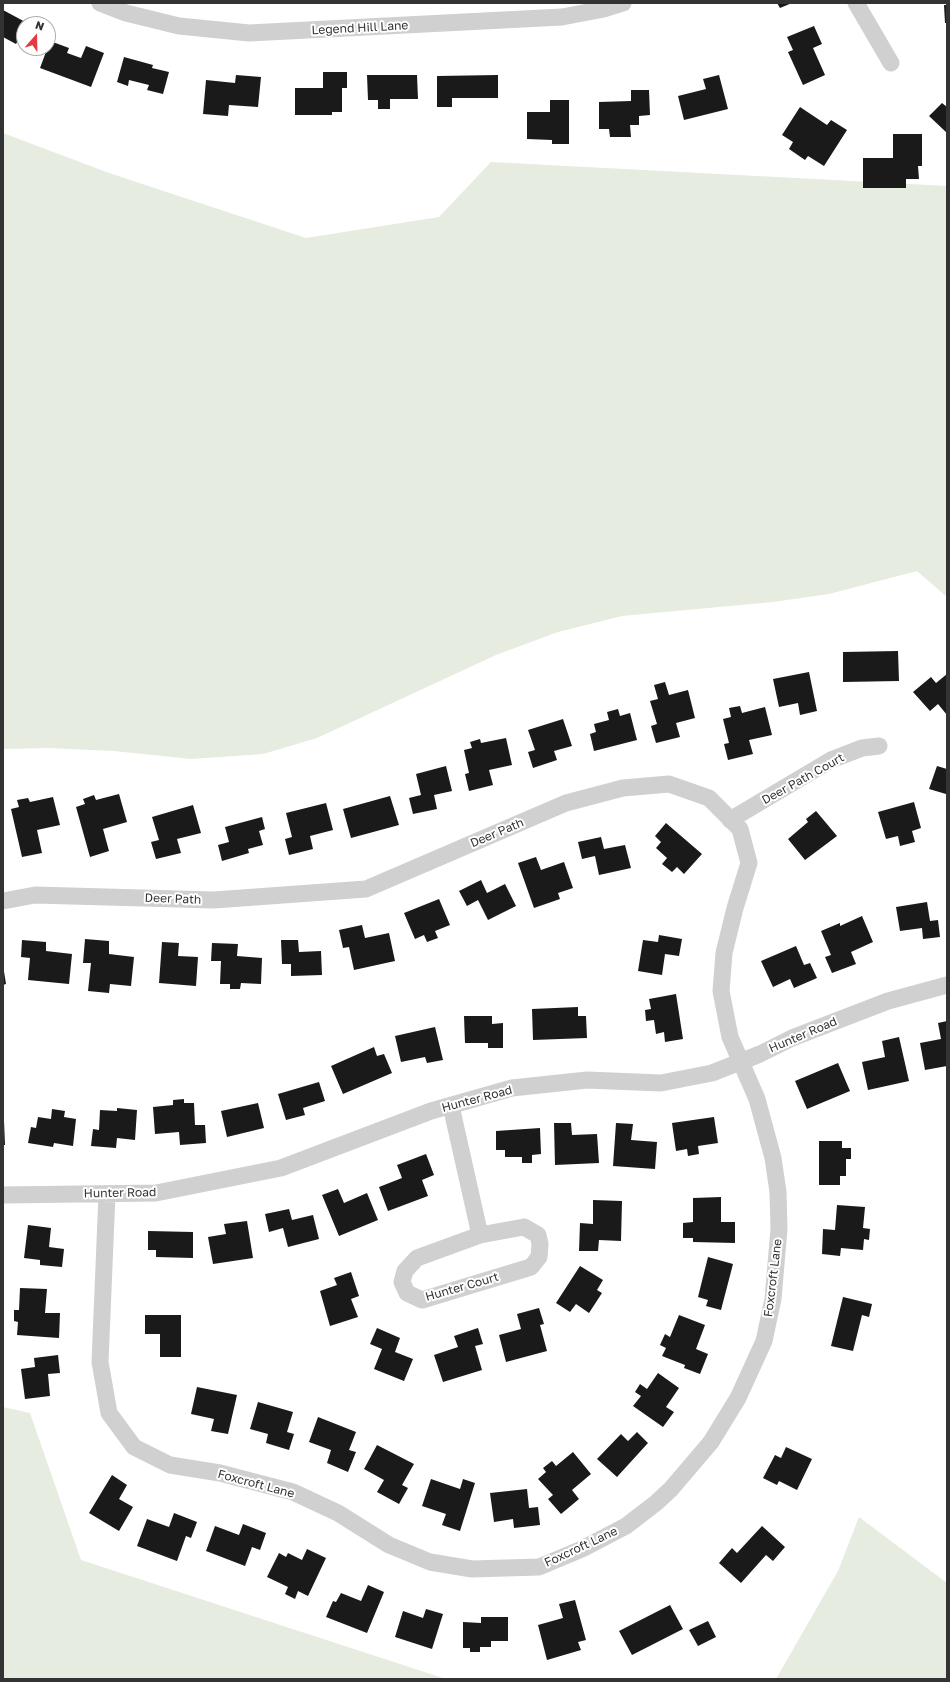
<!DOCTYPE html>
<style>
body{margin:0}
#map{position:relative;width:950px;height:1682px;overflow:hidden;background:#fff;font-family:"Golos Text",sans-serif}
canvas{display:block}
.frame{position:absolute;inset:0;border:4px solid #333;pointer-events:none}
.north{position:absolute;left:16px;top:16px;width:40px;height:40px;box-sizing:border-box;background:#fff;border:1px solid #adadad;border-radius:50%;rotate:20deg;font-size:11px;font-weight:700;line-height:16px;text-align:center;color:#333}
.north::after{content:'';display:block;margin:auto;width:14px;height:18px;background:#e63946;clip-path:polygon(50% 0,100% 100%,50% 72%,0 100%)}
</style>
<div id="map">
<canvas width="950" height="1682"></canvas>
<div class="frame"></div>
<div class="north">N</div>
</div>
<script>
const c = document.querySelector('canvas').getContext('2d');
c.lineJoin = 'round';
function paint(path, color) { c.fillStyle = color; c.fill(path, 'evenodd'); }
const shape = rows => new Path2D(rows.map(r => 'M' + r).join(''));
function trace(path, color, width, dash) { c.strokeStyle = color; c.lineWidth = width; c.lineCap = dash ? 'butt' : 'round'; c.setLineDash(dash || []); c.stroke(path); }
function drawText(font, color, halo, rows, align = 'center') {
  c.font = font + ' "Golos Text",sans-serif'; c.lineWidth = 4; c.setLineDash([]); c.textBaseline = 'middle'; c.strokeStyle = halo; c.fillStyle = color; for (const [text, x, y, turn = 0] of rows) {
    c.save(); c.translate(x, y); c.rotate((+turn || 0) * Math.PI / 180); c.textAlign = isNaN(turn) ? turn : align; if (halo) c.strokeText(text, 0, 0); c.fillText(text, 0, 0); c.restore();
  }
}
const green = shape([
 [3,133,109,173,306,238,439,217,491,162,947,186,947,597,917,571,829,594,773,602,622,616,558,632,496,655,317,738,263,754,191,759,114,751,48,748,3,749],
 [3,1407,30,1413,81,1560,446,1679,3,1679],
 [859,1517,947,1583,947,1679,776,1679,838,1571]
]);
const building = shape([
 [777,3,792,3,780,8],
 [944,5,947,5,947,23,945,23],
 [3,10,29,24,24,24,24,29,16,44,3,37],
 [814,26,822,44,813,48,825,75,803,85,788,52,793,50,787,37],
 [50,41,69,48,67,53,81,58,86,46,104,53,91,87,40,68],
 [124,57,153,65,152,68,169,72,163,94,147,90,149,85,129,80,128,86,117,82],
 [323,72,347,72,347,88,342,88,342,112,332,112,332,115,295,115,295,88,323,88],
 [236,75,261,77,258,107,229,105,228,116,203,114,206,80,235,83],
 [367,75,417,75,418,99,390,99,390,109,378,109,378,100,368,100],
 [498,75,498,98,452,98,452,107,437,107,437,76],
 [719,75,728,109,684,120,678,96,706,89,703,79],
 [631,90,649,90,650,115,639,116,639,125,630,125,631,137,610,137,609,129,599,129,599,102,631,101],
 [550,100,569,100,569,144,552,144,552,140,527,139,527,112,550,112],
 [942,103,947,107,947,133,929,116],
 [800,107,827,125,831,120,847,130,824,166,808,156,805,160,789,149,793,142,782,135],
 [893,134,922,134,922,166,918,166,919,179,906,179,906,188,863,188,863,158,893,158],
 [898,651,899,681,843,682,843,652],
 [809,672,817,711,800,715,798,703,779,707,773,679],
 [947,674,947,715,938,704,930,711,913,692,931,677,936,683],
 [665,682,669,695,688,690,695,718,676,723,680,737,656,743,651,726,657,724,650,701,658,699,654,685],
 [740,706,742,713,765,707,772,735,749,740,753,754,728,760,724,744,729,743,723,719,731,717,729,708],
 [618,709,620,716,630,713,637,740,594,751,590,734,596,732,594,724,609,720,607,712],
 [563,719,572,746,554,751,557,760,533,768,528,752,535,750,528,730],
 [506,738,512,765,489,770,493,785,469,791,465,774,469,773,464,750,472,748,470,742,480,739,481,743],
 [446,766,452,791,434,795,437,809,413,814,409,798,421,795,416,774],
 [937,766,947,769,946,794,929,789],
 [119,794,127,822,103,829,109,851,90,857,76,807,85,804,83,799,94,795,96,800],
 [390,796,399,825,351,838,343,809],
 [53,797,60,825,37,830,42,853,22,857,11,809,19,807,17,800,28,798,30,802],
 [914,802,921,828,912,831,915,842,900,846,898,836,886,839,878,812],
 [326,803,333,830,310,836,313,849,289,855,285,839,292,837,286,813],
 [193,805,201,833,177,839,181,853,156,859,151,842,159,840,152,817],
 [816,811,837,836,805,860,788,839,808,822,806,819],
 [262,817,265,829,259,831,263,845,248,849,249,853,222,861,218,845,229,842,225,827],
 [666,823,702,854,684,874,677,867,672,872,662,864,667,858,656,848,661,842,655,836],
 [601,837,604,849,625,845,631,868,599,875,595,856,582,859,578,842],
 [536,857,541,870,564,862,573,888,558,893,560,899,534,908,518,863],
 [481,880,487,893,505,884,516,906,488,920,478,900,467,906,459,891],
 [439,899,450,925,435,931,438,938,427,942,424,935,415,939,404,913],
 [927,902,930,921,938,920,940,937,923,939,922,928,900,931,896,907],
 [862,916,873,942,851,952,856,964,832,973,825,957,831,955,821,931,840,923,840,926],
 [362,925,365,938,389,933,395,961,354,970,349,947,343,948,339,930],
 [659,935,682,939,679,956,665,954,662,975,638,971,643,940,658,942],
 [85,939,109,941,109,954,134,957,131,986,110,984,109,993,88,991,91,963,83,963],
 [22,940,46,942,46,951,72,954,69,984,28,980,30,958,21,957],
 [281,940,298,940,299,952,321,951,322,975,291,976,291,964,282,964],
 [162,942,179,943,178,956,198,957,196,986,159,983],
 [212,943,238,944,237,956,262,958,261,984,241,983,240,989,230,989,230,984,220,984,221,961,211,961],
 [796,946,804,965,810,963,817,978,794,988,790,979,773,987,761,961],
 [3,965,6,984,3,985],
 [676,994,683,1039,665,1042,664,1032,656,1034,654,1020,646,1021,645,1010,651,1009,649,999],
 [578,1007,578,1016,586,1016,587,1038,533,1040,532,1009],
 [464,1016,492,1016,492,1024,503,1023,503,1048,488,1048,488,1043,465,1043],
 [947,1021,947,1066,925,1070,920,1043,941,1039,938,1023],
 [435,1027,443,1060,427,1063,425,1057,401,1062,395,1036],
 [899,1037,909,1081,868,1090,862,1062,885,1057,882,1041],
 [374,1047,377,1056,384,1054,392,1073,343,1094,331,1066],
 [838,1063,850,1091,807,1109,795,1081],
 [319,1082,325,1101,303,1108,305,1115,286,1120,278,1094],
 [184,1099,184,1103,194,1103,195,1125,205,1125,206,1143,180,1145,179,1132,155,1134,153,1107,173,1105,173,1100],
 [258,1103,264,1128,227,1137,221,1111],
 [117,1108,137,1110,135,1140,117,1138,116,1148,91,1146,93,1129,99,1130,100,1110,117,1111],
 [52,1109,65,1111,64,1117,76,1119,73,1146,54,1143,53,1147,28,1143,31,1127,36,1128,38,1117,51,1119],
 [714,1117,718,1143,698,1146,699,1154,688,1156,687,1149,676,1151,672,1123],
 [3,1121,4,1121,5,1145,3,1145],
 [554,1123,571,1123,572,1135,597,1134,599,1163,555,1165],
 [616,1123,633,1124,631,1140,657,1142,655,1169,613,1166],
 [540,1128,541,1154,532,1155,532,1163,522,1163,522,1157,505,1157,505,1150,496,1150,496,1131],
 [819,1141,842,1141,842,1148,851,1148,851,1159,846,1159,846,1176,840,1176,840,1185,819,1185],
 [426,1154,434,1175,422,1180,428,1196,388,1211,379,1187,402,1178,397,1165],
 [338,1189,344,1203,367,1193,378,1220,339,1236,322,1195],
 [721,1197,721,1222,735,1222,735,1243,693,1242,693,1238,683,1238,683,1223,693,1222,693,1198],
 [593,1200,622,1201,621,1241,599,1240,598,1251,579,1251,580,1223,593,1224],
 [837,1205,865,1207,863,1228,870,1229,869,1240,864,1239,863,1250,841,1248,840,1256,822,1254,823,1229,835,1230],
 [289,1209,292,1220,313,1215,319,1239,288,1247,283,1228,269,1232,265,1214],
 [247,1221,253,1258,213,1264,208,1237,226,1234,224,1224],
 [28,1225,51,1228,49,1247,64,1249,62,1267,40,1265,40,1260,24,1258],
 [148,1231,193,1232,193,1258,156,1257,156,1250,148,1250],
 [708,1257,733,1264,721,1310,706,1306,708,1300,698,1297],
 [580,1266,603,1280,597,1290,602,1293,589,1313,576,1304,570,1312,556,1303],
 [351,1272,359,1296,351,1299,358,1317,330,1326,320,1291,337,1285,334,1278],
 [20,1288,47,1289,45,1313,60,1313,59,1338,17,1335,18,1322,14,1321,14,1310,19,1310],
 [843,1297,872,1304,869,1317,862,1315,853,1351,831,1346],
 [539,1308,544,1324,540,1325,547,1351,506,1362,499,1335,521,1329,517,1314],
 [145,1315,181,1315,181,1357,160,1357,160,1334,145,1334],
 [679,1315,705,1325,696,1349,708,1354,700,1374,684,1368,685,1365,662,1356,666,1348,660,1345,665,1334,670,1337],
 [377,1328,400,1338,395,1352,413,1359,404,1381,374,1369,382,1349,370,1344],
 [478,1328,483,1344,475,1346,482,1370,443,1382,434,1355,458,1347,454,1336],
 [58,1355,60,1373,48,1374,50,1396,25,1399,21,1369,35,1367,34,1358],
 [658,1373,679,1388,666,1407,674,1412,663,1427,633,1406,641,1396,635,1392,640,1384,647,1389],
 [197,1387,237,1395,228,1434,211,1431,214,1419,191,1414],
 [258,1402,293,1412,287,1432,294,1434,289,1450,266,1443,268,1434,250,1429],
 [318,1417,356,1432,349,1450,356,1452,348,1472,327,1463,331,1450,309,1442],
 [637,1432,648,1443,617,1477,597,1459,621,1434,628,1441],
 [377,1445,414,1464,402,1485,408,1488,399,1504,377,1492,384,1480,364,1469],
 [786,1447,812,1459,797,1490,779,1481,777,1485,763,1478,775,1455,781,1458],
 [573,1452,591,1474,572,1490,579,1499,561,1514,548,1499,553,1495,538,1479,546,1472,543,1468,552,1461,556,1466],
 [112,1475,127,1485,119,1499,133,1507,119,1531,89,1513],
 [431,1479,460,1489,463,1479,475,1483,460,1531,442,1525,446,1514,422,1506],
 [527,1489,529,1508,538,1507,540,1525,514,1528,513,1519,494,1522,490,1493],
 [174,1513,197,1522,191,1538,186,1536,177,1561,137,1546,147,1519,169,1527],
 [243,1524,266,1533,260,1550,252,1547,245,1566,206,1551,215,1526,239,1535],
 [762,1526,785,1547,773,1561,766,1555,741,1583,719,1563,732,1548,737,1553],
 [307,1549,326,1558,308,1596,298,1591,295,1599,285,1594,288,1587,267,1577,279,1553,286,1557,288,1553,302,1560],
 [368,1585,384,1592,367,1633,326,1617,333,1601,336,1602,341,1593,361,1601],
 [575,1600,586,1640,578,1642,581,1650,547,1660,538,1625,563,1618,559,1604],
 [670,1605,683,1629,632,1655,619,1631],
 [426,1609,443,1614,432,1649,395,1637,403,1611,423,1618],
 [481,1617,508,1617,508,1641,491,1641,491,1647,480,1647,480,1652,470,1652,470,1648,463,1648,463,1622,481,1623],
 [708,1621,716,1637,698,1646,689,1630]
]);
const street = shape([
 [100,3,126,13,179,26,249,33,562,17,604,9,623,3],
 [856,3,891,63],
 [730,820,831,760,862,748,879,746],
 [3,901,35,895,214,900,366,889,566,803,623,788,669,784,709,798,740,829,749,863,735,908,724,953,721,991,730,1037,757,1099,773,1158,778,1192,779,1229,773,1299,764,1341,738,1398,711,1442,671,1489,656,1503,626,1526,582,1549,539,1567,472,1569,430,1562,389,1545,338,1513,293,1492,220,1473,170,1465,134,1447,109,1413,100,1362,107,1194],
 [451,1106,480,1235],
 [3,1195,156,1193,281,1168,431,1111,512,1088,587,1080,661,1083,712,1073,760,1054,792,1038,888,1001,947,985],
 [524,1227,538,1235,540,1244,539,1257,531,1267,422,1300,407,1293,402,1282,405,1271,417,1258,480,1235,524,1227]
]);
const streetNames = [
 ["Legend Hill Lane",360,28,-3],
 ["Deer Path Court",803,779,-29],
 ["Deer Path",497,833,-23],
 ["Deer Path",173,899,2],
 ["Hunter Road",803,1035,-23],
 ["Hunter Road",477,1099,-15],
 ["Hunter Road",120,1193,-1],
 ["Foxcroft Lane",773,1278,-83],
 ["Hunter Court",462,1287,-16],
 ["Foxcroft Lane",256,1484,15],
 ["Foxcroft Lane",581,1547,-25]
];
paint(green, '#e6ecdf');
paint(building, '#1a1a1a');
trace(street, '#d0d0d0', 17);
drawText('12px', '#333', '#fff', streetNames);
</script>
